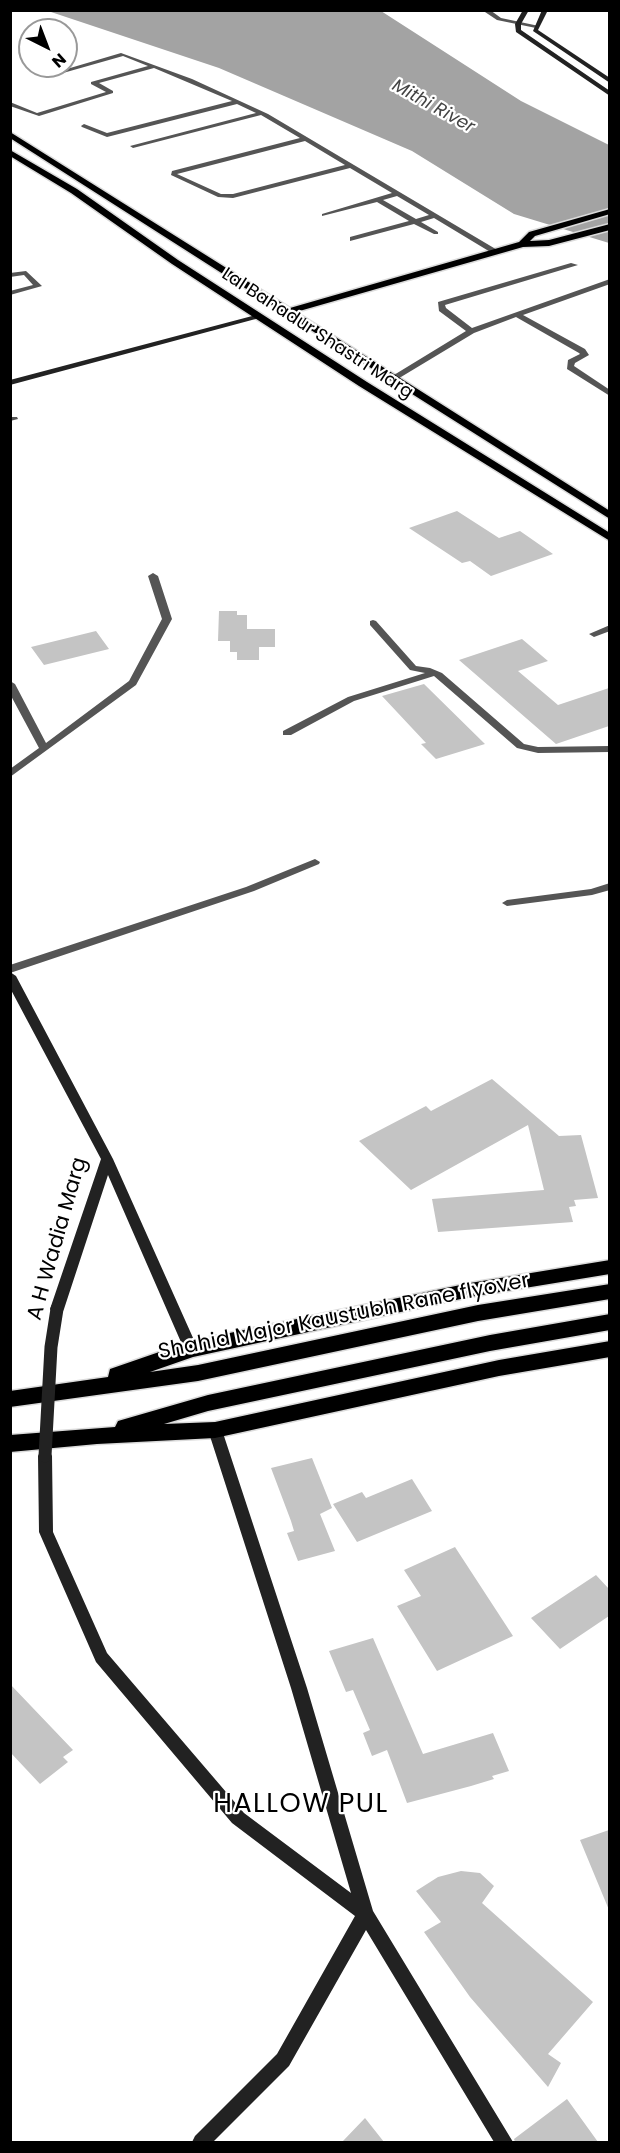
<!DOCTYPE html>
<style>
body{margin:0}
#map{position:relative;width:620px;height:2153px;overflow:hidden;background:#fff;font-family:Poppins,sans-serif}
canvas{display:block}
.frame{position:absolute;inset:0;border:12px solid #000;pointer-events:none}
.north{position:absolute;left:18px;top:18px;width:60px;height:60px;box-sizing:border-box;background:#fff;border:2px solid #999;border-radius:50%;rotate:138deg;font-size:16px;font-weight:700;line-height:24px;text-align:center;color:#000}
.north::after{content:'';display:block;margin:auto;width:21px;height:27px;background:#000;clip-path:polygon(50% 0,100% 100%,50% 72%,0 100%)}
</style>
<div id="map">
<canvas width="620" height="2153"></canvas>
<div class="frame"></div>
<div class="north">N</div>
</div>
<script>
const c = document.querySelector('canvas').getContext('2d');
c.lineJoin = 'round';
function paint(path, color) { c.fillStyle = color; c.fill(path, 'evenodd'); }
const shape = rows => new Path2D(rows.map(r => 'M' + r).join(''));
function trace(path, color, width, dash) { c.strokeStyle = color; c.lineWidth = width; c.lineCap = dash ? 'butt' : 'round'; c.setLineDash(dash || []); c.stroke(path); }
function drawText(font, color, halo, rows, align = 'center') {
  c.font = font + ' Poppins,sans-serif'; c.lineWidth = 4.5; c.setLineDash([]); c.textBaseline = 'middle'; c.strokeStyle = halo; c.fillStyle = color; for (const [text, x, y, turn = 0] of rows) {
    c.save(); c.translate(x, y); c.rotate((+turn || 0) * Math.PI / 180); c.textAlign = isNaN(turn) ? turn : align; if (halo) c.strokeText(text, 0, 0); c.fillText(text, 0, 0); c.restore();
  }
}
const water = shape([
 [48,11,381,11,521,101,609,145,609,243,514,214,412,151,219,68]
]);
const building = shape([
 [457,511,499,538,520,531,553,554,491,576,470,561,462,563,409,528],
 [219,611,237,611,237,615,247,615,247,629,275,629,275,647,259,647,259,660,237,660,237,652,230,652,230,641,218,641],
 [96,631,109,649,44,665,31,647],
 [522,639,548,661,518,671,558,705,609,688,609,726,556,744,459,660],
 [424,684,485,744,436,759,421,744,426,743,382,696],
 [492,1079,559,1136,581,1135,598,1198,574,1200,576,1206,569,1207,573,1222,438,1232,432,1199,544,1190,528,1125,411,1190,359,1141,426,1106,431,1111],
 [312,1458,332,1508,320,1514,335,1551,298,1561,287,1533,294,1531,291,1521,271,1468],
 [412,1479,432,1511,357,1542,333,1504,362,1492,366,1498],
 [455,1547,513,1636,437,1671,397,1606,421,1596,404,1570],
 [596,1575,609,1589,609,1616,560,1649,531,1618],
 [373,1638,423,1754,493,1733,509,1771,492,1776,494,1779,471,1786,407,1803,387,1750,372,1756,363,1733,370,1730,353,1690,346,1692,329,1651],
 [10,1684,73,1750,63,1757,68,1762,40,1784,10,1752],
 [609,1830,609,1910,580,1840],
 [461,1871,480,1873,494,1886,482,1903,593,2002,548,2054,561,2063,548,2087,470,1997,424,1932,441,1922,416,1891,438,1877],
 [567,2099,598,2142,515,2142,514,2139],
 [365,2118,384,2142,342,2142]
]);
const street = shape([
 [482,10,490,10,501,18,539,26,536,28,497,20,482,10],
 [121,53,192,79,268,114,499,251,492,253,434,218,421,222,438,232,438,234,434,234,414,224,350,241,350,237,409,221,377,202,322,216,322,214,392,193,350,168,233,198,218,197,171,175,172,171,300,138,261,115,133,148,130,146,256,113,237,104,107,137,82,127,81,126,84,124,107,133,232,101,154,68,99,83,113,91,113,93,39,116,10,106,10,102,37,113,106,92,91,84,91,82,148,66,123,56,63,73,60,71,121,53],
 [305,141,345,165,233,194,221,194,177,174,305,141],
 [397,196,429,215,416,219,383,200,397,196],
 [571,263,578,265,445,305,446,308,472,328,610,279,610,284,523,315,585,349,589,355,575,363,574,366,610,390,610,396,567,369,568,360,580,354,579,353,516,317,474,333,396,380,389,378,466,331,439,311,438,302,571,263],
 [26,271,42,286,10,295,10,291,33,285,24,275,10,277,10,273,26,271],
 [10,417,17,417,18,419,10,421,10,417],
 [153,573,158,576,172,619,136,685,10,777,10,769,39,748,10,694,10,681,15,684,46,743,129,681,162,619,148,576,153,573],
 [373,620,376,621,416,666,430,668,442,673,524,744,538,747,610,746,610,752,538,753,517,748,434,676,354,701,291,735,283,735,283,731,348,697,425,673,410,670,370,625,370,621,373,620],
 [610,625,610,631,594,637,589,634,610,625],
 [315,859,320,862,319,864,254,891,10,973,10,965,246,887,315,859],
 [610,883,610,890,592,895,507,906,502,903,507,900,591,889,610,883]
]);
const secondary = shape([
 [523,10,529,10,521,24,521,30,610,91,610,96,516,32,515,24,523,10],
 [542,10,548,10,538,30,610,78,610,83,533,31,542,10],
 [256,315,263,317,10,385,10,380,256,315],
 [10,972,16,976,113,1159,198,1349,196,1353,191,1354,186,1353,184,1349,108,1175,64,1309,62,1313,57,1314,52,1313,50,1309,101,1159,10,988,10,972],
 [215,1424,220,1426,222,1430,307,1688,373,1911,513,2142,494,2142,366,1930,289,2066,213,2142,192,2142,195,2136,277,2054,355,1916,232,1823,96,1662,39,1532,38,1456,40,1452,45,1450,50,1452,52,1456,53,1532,107,1653,244,1813,351,1893,291,1688,208,1430,210,1426,215,1424]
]);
const primary = shape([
 [10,132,290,308,519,242,529,232,610,209,610,214,535,236,530,241,549,240,610,224,610,230,549,246,523,247,296,312,610,511,610,519,287,315,280,315,278,313,281,311,10,138,10,132],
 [10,150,77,189,178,260,367,382,610,533,610,541,359,386,172,264,71,193,10,156,10,150]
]);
const highway = shape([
 [610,1260,610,1274,470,1297,193,1357,150,1372,198,1365,478,1305,610,1284,610,1299,478,1321,198,1381,10,1407,10,1391,108,1377,110,1369,191,1341,470,1283,610,1260],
 [610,1314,610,1330,490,1351,208,1411,164,1424,215,1422,499,1360,610,1341,610,1357,499,1376,215,1438,97,1444,10,1452,10,1435,115,1427,118,1421,208,1395,490,1335,610,1314]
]);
const secondaryBridge = shape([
 [45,1456,51,1347,57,1309]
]);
const farWaternames = [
 ["Mithi River",433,107,29]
];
const farStreetnames = [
 ["Lal Bahadur Shastri Marg",317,334,33]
];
const streetNames = [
 ["A H Wadia Marg",58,1239,-74],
 ["Shahid Major Kaustubh Rane flyover",344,1317,-11]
];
const nearNeighbourhoodnames = [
 ["HALLOW PUL",301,1805]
];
paint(water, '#a3a3a3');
paint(building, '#c4c4c4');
trace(primary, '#dbdbdb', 3);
trace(highway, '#dbdbdb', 3);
paint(street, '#555');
paint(secondary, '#222');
paint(primary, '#000');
paint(highway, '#000');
trace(secondaryBridge, '#222', 13);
drawText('italic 18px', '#444', '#fff', farWaternames);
drawText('18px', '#000', '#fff', farStreetnames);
drawText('21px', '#000', '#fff', streetNames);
c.letterSpacing = '1.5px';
drawText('27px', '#000', '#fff', nearNeighbourhoodnames);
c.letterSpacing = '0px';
</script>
